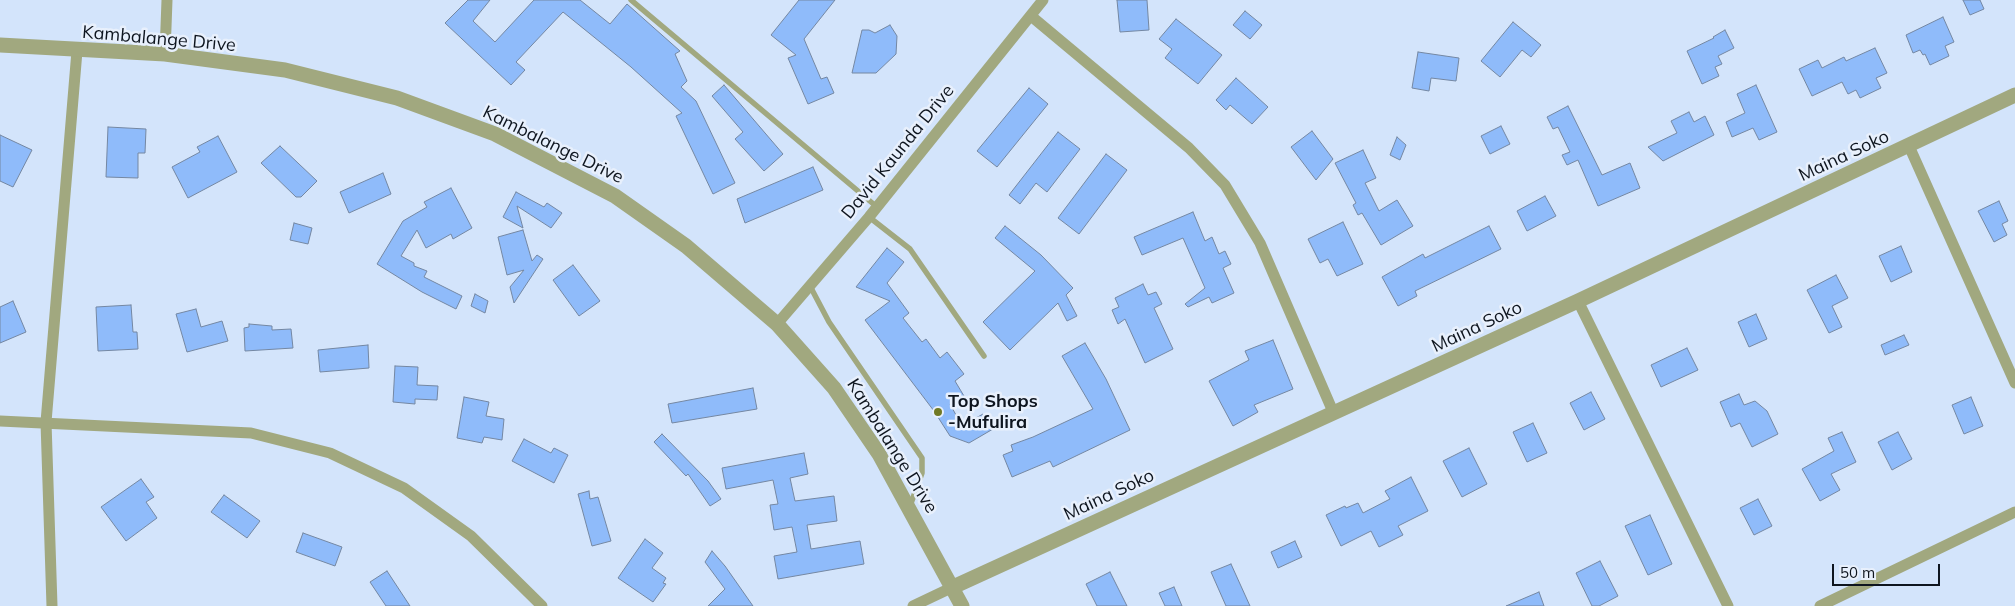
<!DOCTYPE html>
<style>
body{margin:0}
#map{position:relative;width:2015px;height:606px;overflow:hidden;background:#d3e4fb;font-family:Mulish,sans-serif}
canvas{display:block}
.scale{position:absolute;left:1832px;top:564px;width:108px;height:22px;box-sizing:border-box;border:2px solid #0e151f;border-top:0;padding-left:6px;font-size:15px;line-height:18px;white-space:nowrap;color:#0e151f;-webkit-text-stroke:4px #e8f0fc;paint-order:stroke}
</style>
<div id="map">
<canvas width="2015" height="606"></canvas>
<div class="scale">50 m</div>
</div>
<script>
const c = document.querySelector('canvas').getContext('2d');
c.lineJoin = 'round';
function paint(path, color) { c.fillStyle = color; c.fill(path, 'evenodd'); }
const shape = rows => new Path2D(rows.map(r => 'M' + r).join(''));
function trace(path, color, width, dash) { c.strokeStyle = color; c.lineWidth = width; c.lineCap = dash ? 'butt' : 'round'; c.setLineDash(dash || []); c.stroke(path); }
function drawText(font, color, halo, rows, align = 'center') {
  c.font = font + ' Mulish,sans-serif'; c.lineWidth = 5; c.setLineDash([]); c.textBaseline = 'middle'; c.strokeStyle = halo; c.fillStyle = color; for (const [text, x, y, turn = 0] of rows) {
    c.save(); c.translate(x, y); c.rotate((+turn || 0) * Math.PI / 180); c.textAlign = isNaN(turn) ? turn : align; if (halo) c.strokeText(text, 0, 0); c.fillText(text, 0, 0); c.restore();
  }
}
const building = shape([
 [468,0,490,0,473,21,495,42,534,0,580,0,610,24,627,4,680,51,675,54,687,81,681,87,696,101,735,183,713,194,676,116,682,113,631,67,563,12,516,62,525,70,511,85,445,23,468,0],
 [799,0,835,0,804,39,821,79,827,77,834,93,808,104,788,58,796,55,771,35,799,0],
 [1117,0,1147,0,1149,30,1120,32,1117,0],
 [1963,0,1980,0,1984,9,1970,15,1963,0],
 [1245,11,1262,25,1250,39,1233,25,1245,11],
 [1943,17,1954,42,1945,46,1949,56,1930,65,1925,54,1923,55,1920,50,1913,53,1906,35,1943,17],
 [1176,19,1222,55,1198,84,1165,58,1172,49,1159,39,1176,19],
 [1513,22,1541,45,1531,57,1522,50,1500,77,1481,61,1513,22],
 [890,25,897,36,896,54,876,73,852,73,862,30,869,30,875,33,890,25],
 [1725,30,1734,48,1718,56,1722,64,1715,67,1719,76,1702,84,1687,51,1714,38,1713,37,1725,30],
 [1875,48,1887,73,1876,78,1881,88,1860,98,1856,90,1848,94,1842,82,1812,96,1799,69,1818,60,1822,68,1844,57,1846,61,1875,48],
 [1418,52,1459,58,1456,81,1431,78,1429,91,1412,88,1418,52],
 [1236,78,1268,107,1252,124,1230,105,1226,110,1216,100,1236,78],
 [724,85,783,154,764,171,735,139,743,132,712,96,724,85],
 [1756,85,1777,132,1759,140,1753,128,1732,137,1726,122,1745,113,1737,94,1756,85],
 [1029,88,1048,104,997,167,977,151,1029,88],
 [1568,106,1602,175,1630,163,1640,188,1598,206,1578,160,1567,165,1562,155,1570,152,1558,127,1553,129,1547,117,1568,106],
 [1689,112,1694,122,1705,116,1714,135,1663,161,1648,147,1677,133,1671,121,1689,112],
 [1501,126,1510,144,1490,154,1481,136,1501,126],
 [108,127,146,129,145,153,138,153,138,178,106,177,108,127],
 [1312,131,1333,159,1316,180,1291,147,1312,131],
 [1058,132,1080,149,1047,192,1036,183,1020,204,1009,195,1058,132],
 [0,135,32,150,13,187,0,181,0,135],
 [218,136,237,172,188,198,172,167,200,152,197,147,218,136],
 [1397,137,1406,145,1400,160,1390,155,1397,137],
 [280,146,317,181,301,197,296,197,261,163,280,146],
 [1363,150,1376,178,1365,183,1379,211,1397,200,1413,226,1381,245,1362,213,1358,215,1353,205,1356,203,1335,163,1363,150],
 [1106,154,1127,170,1079,234,1058,218,1106,154],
 [813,167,823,190,745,223,737,199,813,167],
 [383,173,391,194,349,213,340,192,383,173],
 [451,188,472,228,453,239,451,234,426,248,417,230,401,256,414,263,414,266,427,271,424,277,462,296,456,309,422,292,377,264,403,221,427,207,424,202,451,188],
 [516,192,544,207,547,203,562,213,551,228,517,206,523,228,503,217,516,192],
 [1545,196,1556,216,1527,231,1517,211,1545,196],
 [1999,201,2008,221,2002,224,2007,235,1994,242,1978,211,1999,201],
 [1193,212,1205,241,1212,237,1219,254,1225,251,1231,264,1223,268,1234,293,1212,303,1209,297,1188,307,1185,304,1205,288,1183,238,1142,255,1134,237,1193,212],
 [1343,222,1363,264,1337,276,1328,259,1320,263,1308,239,1343,222],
 [294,223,312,228,308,244,290,240,294,223],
 [1005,226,1041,255,1073,288,1066,295,1077,316,1067,321,1058,303,1010,350,983,322,1035,271,995,238,1005,226],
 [1489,226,1501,249,1415,291,1417,296,1398,306,1382,277,1423,254,1425,258,1489,226],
 [523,230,532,261,537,255,543,259,514,303,510,287,524,270,507,275,498,237,523,230],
 [1901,246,1912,272,1891,282,1879,256,1901,246],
 [887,248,904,262,887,283,909,313,903,318,922,342,926,339,940,358,947,352,964,374,955,381,964,396,950,404,962,426,983,414,993,429,969,443,950,436,934,411,865,320,890,301,856,287,887,248],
 [573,265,600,301,579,316,553,280,573,265],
 [1836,275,1848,298,1832,306,1842,327,1829,333,1807,290,1836,275],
 [1143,284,1148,295,1156,292,1162,304,1154,308,1173,349,1145,363,1125,319,1118,324,1112,310,1119,307,1115,298,1143,284],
 [475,294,488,301,485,313,471,306,475,294],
 [13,301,26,332,0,343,0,307,13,301],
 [131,305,133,332,137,332,138,349,98,351,96,307,131,305],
 [196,309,201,327,222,321,228,341,187,352,176,314,196,309],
 [1756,314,1767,339,1749,347,1738,322,1756,314],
 [249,324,272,326,272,330,291,329,293,348,245,351,244,328,249,327,249,324],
 [1904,335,1909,345,1885,355,1881,345,1904,335],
 [1273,340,1293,389,1254,405,1258,412,1233,426,1209,381,1249,360,1245,351,1273,340],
 [1085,343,1106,379,1130,430,1053,467,1050,461,1012,477,1003,455,1013,451,1011,445,1033,437,1093,409,1062,356,1085,343],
 [368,345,369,368,320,372,318,350,368,345],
 [1687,348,1698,370,1661,387,1651,365,1687,348],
 [395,366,418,367,417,385,438,386,437,400,415,399,415,404,393,402,395,366],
 [753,388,757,409,672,423,668,404,753,388],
 [1591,392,1605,419,1584,430,1570,403,1591,392],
 [1739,394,1744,405,1755,401,1767,411,1778,434,1752,447,1740,423,1731,427,1720,402,1739,394],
 [464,397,489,402,486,416,504,419,502,440,484,437,482,443,457,438,464,397],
 [1971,397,1983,426,1964,434,1952,405,1971,397],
 [1533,423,1547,453,1527,462,1513,432,1533,423],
 [1842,432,1856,462,1831,474,1840,490,1820,501,1802,469,1834,451,1828,438,1842,432],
 [1898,432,1912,459,1892,470,1878,442,1898,432],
 [662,434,708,481,721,499,710,506,688,474,686,476,654,442,662,434],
 [524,439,551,453,554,448,568,455,554,483,512,461,524,439],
 [1469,448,1487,484,1462,497,1443,461,1469,448],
 [804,453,808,474,790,478,795,501,834,496,837,521,807,525,811,549,860,541,864,564,778,579,774,556,797,552,792,527,774,530,770,505,778,504,773,480,726,489,722,468,804,453],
 [1411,477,1428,511,1398,526,1403,535,1379,547,1371,531,1341,546,1326,515,1345,506,1346,508,1358,503,1363,513,1390,499,1385,491,1411,477],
 [141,479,154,497,146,502,157,518,126,541,101,507,141,479],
 [589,491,590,499,598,497,611,541,592,546,578,494,589,491],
 [224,495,260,521,247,538,211,512,224,495],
 [1758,499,1772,526,1754,535,1740,508,1758,499],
 [1650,515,1672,564,1648,575,1625,526,1650,515],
 [303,533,342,547,335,566,296,552,303,533],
 [645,539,663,553,652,568,666,578,663,583,666,584,653,602,618,578,645,539],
 [1295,541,1302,557,1278,568,1271,552,1295,541],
 [712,551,725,566,753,606,708,606,725,589,705,562,712,551],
 [1600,561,1618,596,1599,606,1592,606,1576,573,1600,561],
 [1231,564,1250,606,1226,606,1211,572,1231,564],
 [387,571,410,606,386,606,370,582,387,571],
 [1110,572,1127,606,1097,606,1086,584,1110,572],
 [1174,587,1182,606,1165,606,1159,593,1174,587],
 [1539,592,1544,606,1506,606,1539,592]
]);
const service = shape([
 [631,0,877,207],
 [869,217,910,249,984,356],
 [810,286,829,322,922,458,922,473,910,506]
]);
const minor = shape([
 [1031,16,1189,148,1225,185,1260,243,1334,414],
 [165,54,167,0],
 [1909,146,2015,383],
 [1578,301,1728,606],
 [777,324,869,217,1043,0],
 [0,421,251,433,330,453,404,488,471,536,542,606],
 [52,606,46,422,77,51],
 [913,606,953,587],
 [1820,606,2015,512]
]);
const tertiary = shape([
 [0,45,165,54,285,70,397,98,495,134,615,196,686,246,777,324,834,388,879,454,962,606],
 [953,587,1578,301,2015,95]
]);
const markers = [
 [938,412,5,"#707924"]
];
const streetNames = [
 ["Kambalange Drive",159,39,5],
 ["Kambalange Drive",553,145,26],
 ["David Kaunda Drive",898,152,-51],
 ["Maina Soko",1844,156,-25],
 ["Maina Soko",1477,327,-25],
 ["Kambalange Drive",892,446,58],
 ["Maina Soko",1109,495,-25]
];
const poiNames = [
 ["Top Shops",948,402],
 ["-Mufulira",948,423]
];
paint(building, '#8fbbfa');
trace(building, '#7487a2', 1);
trace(service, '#a1a87f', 5.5);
trace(minor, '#a1a87f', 11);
trace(tertiary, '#a1a87f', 15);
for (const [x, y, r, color] of markers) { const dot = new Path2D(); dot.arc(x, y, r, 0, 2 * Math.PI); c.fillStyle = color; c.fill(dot); trace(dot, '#e8f0fc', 2); }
drawText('18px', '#0e151f', '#e8f0fc', streetNames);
drawText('bold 18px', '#0e151f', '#e8f0fc', poiNames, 'left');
</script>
